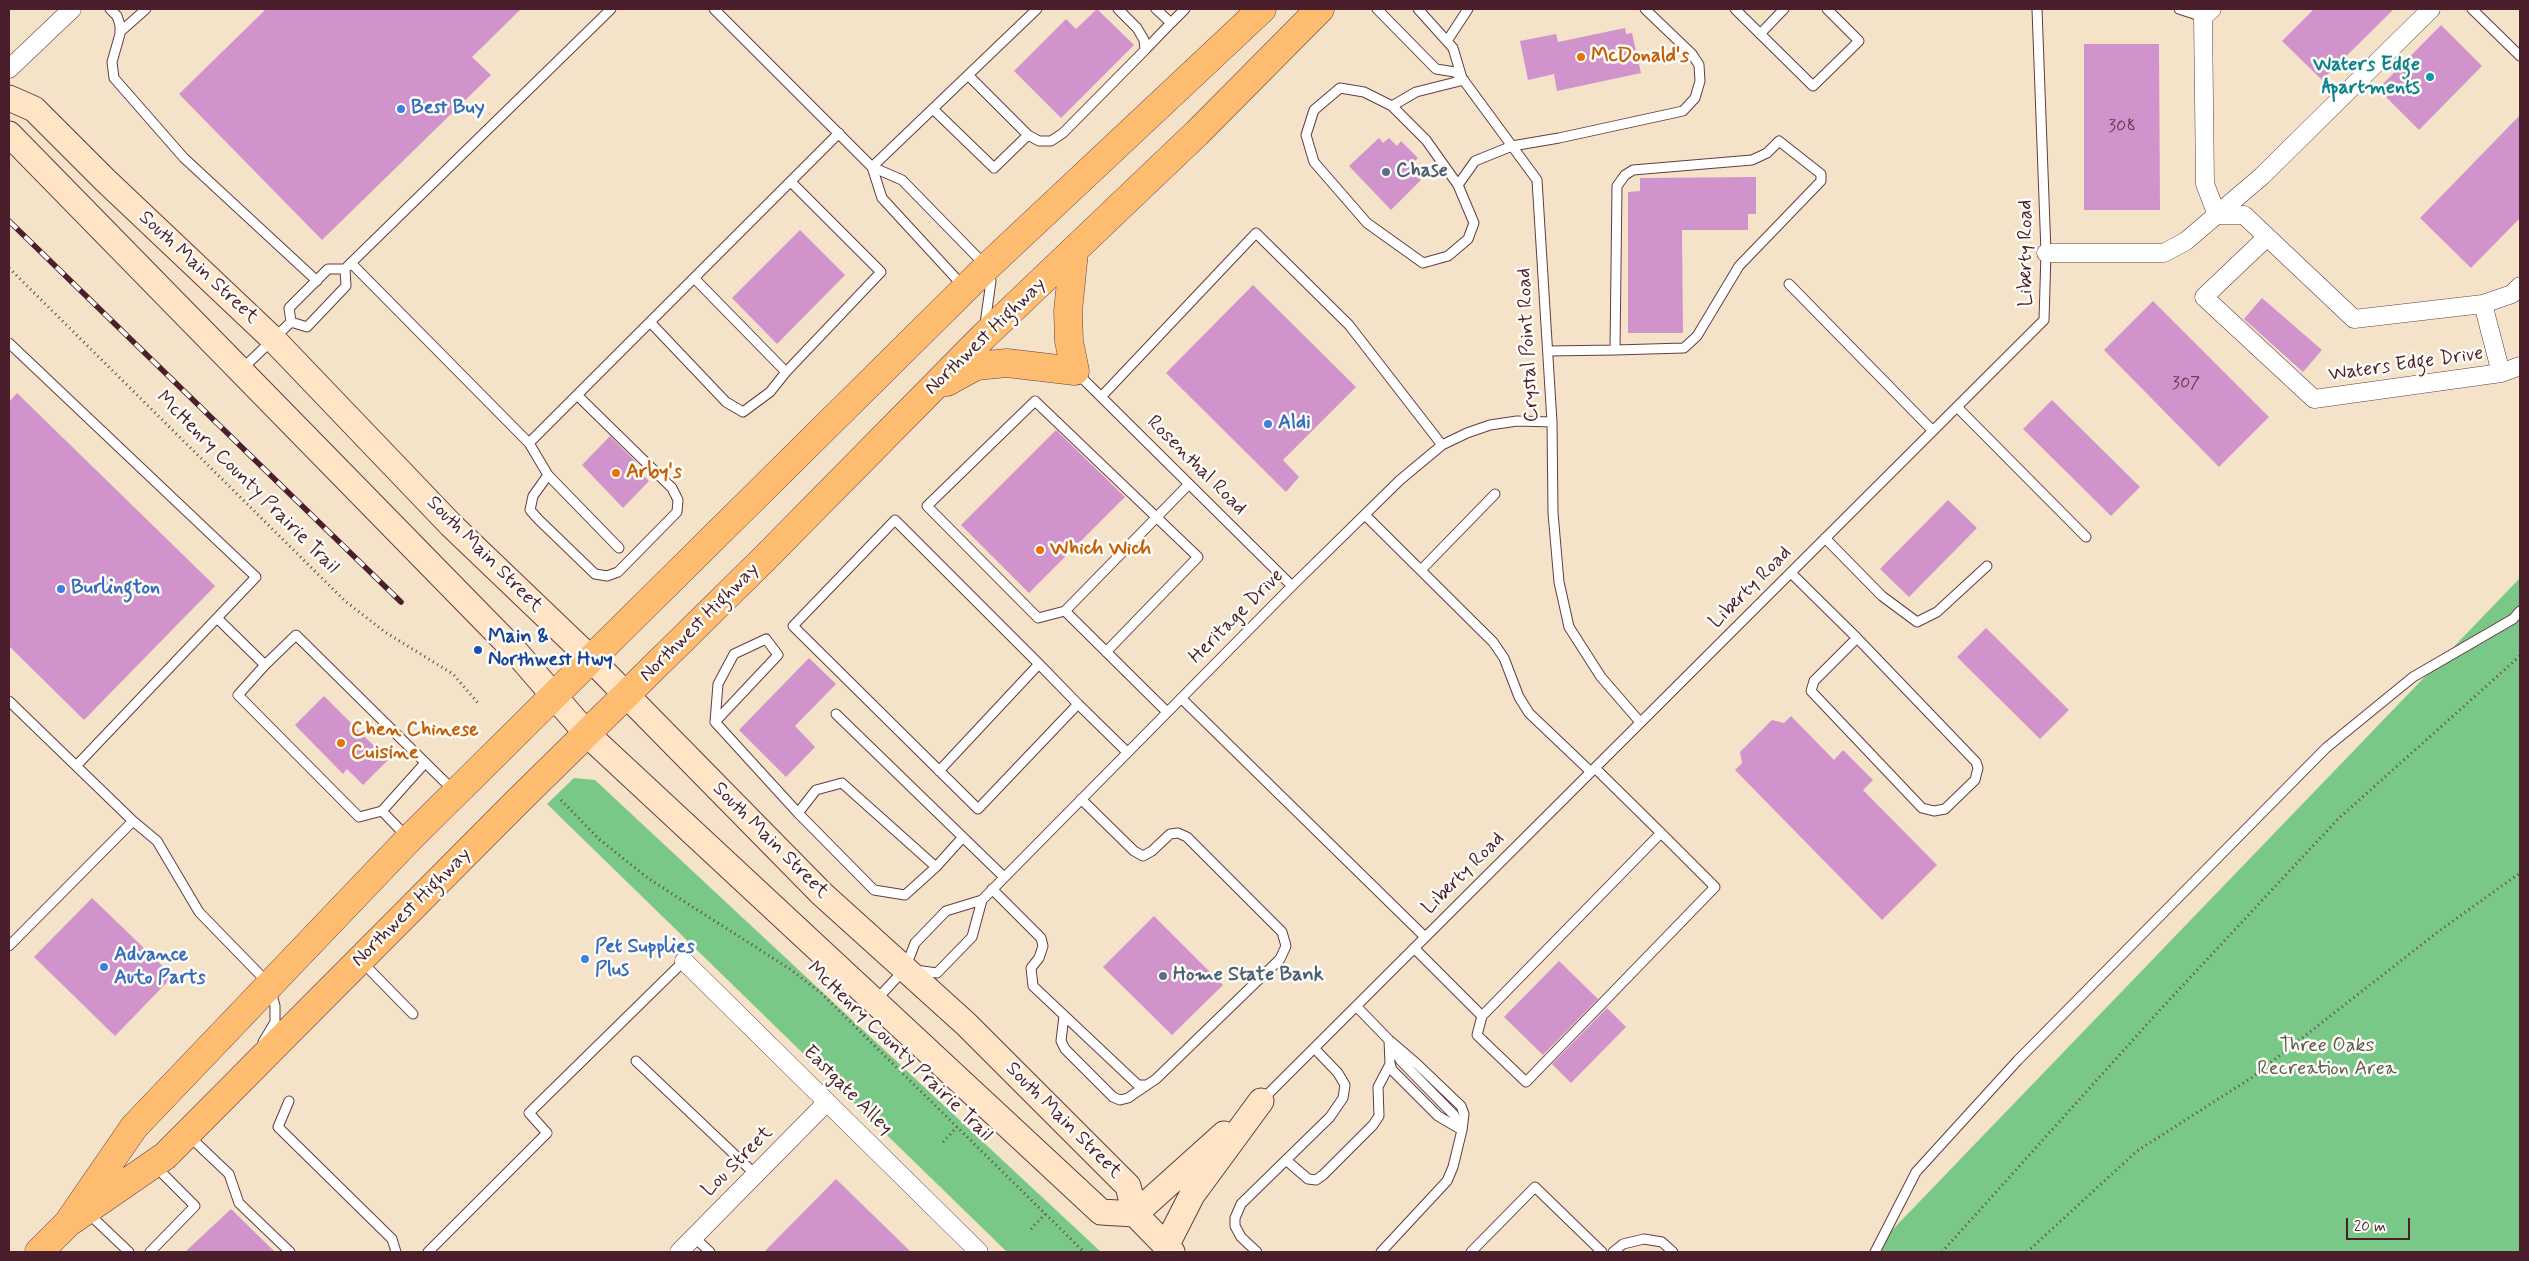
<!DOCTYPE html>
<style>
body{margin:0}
#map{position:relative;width:2529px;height:1261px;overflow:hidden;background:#f5e3c9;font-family:Mynerve,sans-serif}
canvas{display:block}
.frame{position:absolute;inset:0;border:10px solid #4a1f2b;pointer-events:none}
.scale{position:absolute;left:2346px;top:1218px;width:64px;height:22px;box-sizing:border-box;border:2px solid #4a1f2b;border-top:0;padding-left:6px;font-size:15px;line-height:18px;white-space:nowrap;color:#4a1f2b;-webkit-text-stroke:4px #fdfcf7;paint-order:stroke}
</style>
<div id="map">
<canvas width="2529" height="1261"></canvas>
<div class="frame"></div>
<div class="scale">20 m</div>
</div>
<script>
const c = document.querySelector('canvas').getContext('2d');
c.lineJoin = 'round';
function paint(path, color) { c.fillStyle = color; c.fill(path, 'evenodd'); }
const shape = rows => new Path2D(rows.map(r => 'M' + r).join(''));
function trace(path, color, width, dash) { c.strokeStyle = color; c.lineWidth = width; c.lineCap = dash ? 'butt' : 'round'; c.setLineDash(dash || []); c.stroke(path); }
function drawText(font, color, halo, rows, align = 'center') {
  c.font = font + ' Mynerve,sans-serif'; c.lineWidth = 5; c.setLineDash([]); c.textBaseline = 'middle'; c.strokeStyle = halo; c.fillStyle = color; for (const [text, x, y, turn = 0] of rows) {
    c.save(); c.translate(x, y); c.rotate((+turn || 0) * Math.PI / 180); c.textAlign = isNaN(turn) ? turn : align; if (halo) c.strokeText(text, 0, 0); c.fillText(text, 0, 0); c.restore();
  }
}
const green = shape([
 [2520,578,2520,1252,1871,1252],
 [574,778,595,780,1101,1252,1007,1252,547,804]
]);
const building = shape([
 [266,9,521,9,472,57,491,75,322,240,179,94],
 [1097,9,1134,45,1061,118,1014,71,1066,19,1076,29],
 [2314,9,2394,9,2322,80,2282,41],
 [2441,25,2482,66,2419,130,2378,89],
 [1625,28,1626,34,1632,33,1641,73,1557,91,1554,74,1528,80,1520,41,1556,34,1558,42],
 [2084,44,2159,44,2160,210,2084,210],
 [2520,115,2520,218,2471,268,2420,218],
 [1379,138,1383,143,1389,138,1397,146,1401,141,1418,158,1413,163,1421,170,1416,175,1421,180,1391,210,1349,166],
 [1756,177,1756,214,1748,214,1748,230,1682,230,1683,333,1628,333,1628,192,1640,191,1640,178],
 [800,230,845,275,777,344,732,298],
 [1253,285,1356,387,1283,460,1299,477,1286,492,1166,373],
 [2262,298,2322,350,2303,372,2244,319],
 [2153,301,2269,417,2219,467,2104,350],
 [17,393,215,586,84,720,9,646,9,402],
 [2052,400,2140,487,2111,516,2023,429],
 [1056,430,1125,497,1029,593,961,525],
 [610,436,636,462,633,465,649,481,623,508,582,465],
 [1948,500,1977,528,1909,597,1880,569],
 [1986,628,2069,710,2040,739,1957,657],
 [809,658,836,684,795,726,815,747,786,777,739,730],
 [324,696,388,760,363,785,347,769,343,774,295,725],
 [1791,716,1834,760,1843,750,1873,780,1863,790,1937,865,1882,920,1735,770,1742,763,1740,752,1772,720,1784,723],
 [92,898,173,976,115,1036,34,957],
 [1154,916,1223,985,1172,1035,1103,967],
 [1559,961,1598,999,1543,1055,1504,1017],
 [1607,1008,1626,1027,1571,1083,1552,1064],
 [836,1179,911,1252,764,1252],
 [231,1209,275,1252,185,1252]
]);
const path = shape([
 [9,268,345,601,385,632,453,674,478,703],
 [561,800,599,839,649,879,790,969,821,993,1084,1252],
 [943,1142,957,1127],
 [1031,1229,1045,1214],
 [1942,1252,2159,1011,2338,819,2520,656],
 [2027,1252,2137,1151,2251,1078,2439,931,2520,873]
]);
const lane = shape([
 [110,9,117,16,120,25,120,34,112,62,114,78,184,158,317,281],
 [714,9,872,167,902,180,987,267,991,281,985,324],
 [1156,9,1171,23,1185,9],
 [1377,9,1436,69,1455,72,1462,78,1537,180,1552,422,1553,513,1559,582,1569,627,1601,677,1640,722],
 [1418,9,1453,48,1462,78],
 [1735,9,1813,86,1859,41,1827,9],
 [2179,9,2203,17],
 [2472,9,2520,56],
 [120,32,146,9],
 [1760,34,1784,9],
 [1447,41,1468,9],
 [1145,50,1171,23],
 [1392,106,1426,140,1458,185,1474,223,1468,239,1448,256,1423,263,1367,223,1314,162,1306,135,1314,110,1340,88,1364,92,1392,106,1416,92,1464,80],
 [933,109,994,168,1028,135,968,75],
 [1028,135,1039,141,1051,141,1063,133,1145,50,1144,40,1137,28,1118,9],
 [872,167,1037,9],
 [872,167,882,198,963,286],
 [1458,185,1475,161,1512,146,1559,138,1683,111,1695,98,1700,81,1699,65,1692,54,1645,9],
 [351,263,529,443,839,133],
 [694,278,786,372],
 [1789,284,1933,431],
 [291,322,307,327,346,286,345,269,351,263,611,9],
 [291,322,289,308,328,269,345,269],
 [650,322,726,402,743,412,770,392,786,372,881,272,791,182],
 [9,343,256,577,76,766],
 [1548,351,1615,350,1684,348,1697,336,1739,266,1821,181,1821,174,1779,141,1767,153,1752,160,1633,170,1625,175,1617,186,1615,350],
 [241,370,291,322],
 [1077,373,1292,586],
 [1101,397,1256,233,1349,325,1442,445],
 [1957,407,2086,537],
 [529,443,548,475,619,548],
 [548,475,533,496,530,510,538,519,595,574,607,576,618,572,677,512,678,500,672,488,577,395],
 [1365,515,1493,642,1504,658,1519,697,1529,713,1591,772],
 [1825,538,1882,596,1917,622,1937,612,1987,566],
 [1421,570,1495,494],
 [1791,573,1857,638,1976,762,1978,768,1975,780,1945,809,1934,811,1922,808,1811,691,1814,681,1857,638],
 [1065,611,1038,618,927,506,1035,401,1198,557,1106,652],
 [217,618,265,665,296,635,454,791],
 [265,665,238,695,359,817,382,811,425,763],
 [1181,698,1425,937],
 [9,701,133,821,9,946],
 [1078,704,978,809,793,626,895,520,1039,664,1078,704,1127,752],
 [1167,712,1065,611,1189,484],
 [836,714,1004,877],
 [715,722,718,684,734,654,766,639,778,655,715,722,798,813],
 [1595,768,1661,833,1715,887,1526,1082,1477,1035,1482,1016,1661,833],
 [939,771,1039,664],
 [382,811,407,837],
 [133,821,157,841,199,912,269,984,275,1006,275,1022,263,1042],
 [936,867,842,783,816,790,798,813,874,890,905,895,936,867,963,837],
 [992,889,1041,938,1043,946,1039,958,1031,968,1033,986,1138,1085,1147,1085,1156,1079,1280,959,1286,946,1282,932,1187,837,1178,833,1170,834,1152,851,1143,856,1134,851,1081,799],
 [1414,948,1482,1016],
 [362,962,413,1014],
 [915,970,937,973,972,937,982,900,1292,586,1400,480,1442,445,1467,433,1490,425,1517,421,1552,422],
 [876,1000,905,969,915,943,946,911,982,900],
 [1356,1006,1389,1040,1417,1064,1461,1106,1464,1114,1462,1130,1453,1167,1447,1181,1381,1252],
 [1064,1016,1061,1041,1065,1049,1113,1097,1120,1100,1128,1098,1147,1085],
 [1389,1040,1390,1064,1392,1070,1438,1116,1462,1130],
 [1391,1045,1401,1061,1454,1115,1461,1128],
 [636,1061,755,1174],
 [289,1101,278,1127,392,1239,396,1252],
 [1261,1101,2044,320,2046,253,2037,9],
 [189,1136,229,1174,239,1203,290,1252],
 [1286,1160,1308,1179,1316,1180,1323,1175,1373,1125,1379,1116,1378,1087,1390,1064],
 [88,1213,129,1252],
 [694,1237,710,1252],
 [150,1252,195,1206,156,1167],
 [428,1252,547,1133,529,1113,684,961],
 [1257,1252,1241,1237,1235,1226,1235,1218,1241,1204,1330,1117,1343,1098,1345,1085,1338,1073,1314,1048],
 [1471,1252,1535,1187,1602,1252],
 [1613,1252,1623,1244,1644,1239,1662,1242,1673,1252],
 [1875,1252,1916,1172,2018,1060,2326,748,2413,677,2513,619,2520,611]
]);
const street = shape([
 [2212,9,2203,17,2205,184,2217,215,2244,215,2354,319,2483,304,2512,294,2520,286],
 [9,69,72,9],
 [2267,237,2204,297,2314,399,2501,373,2520,366],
 [2046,253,2164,253,2186,241,2262,176,2431,9],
 [2483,304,2501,373],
 [684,961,979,1252],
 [679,1252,827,1102]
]);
const secondary = shape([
 [9,98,34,109,105,180,273,339,451,525,591,659,822,894,966,1024,1128,1186,1135,1214,1172,1252],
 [9,134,516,652,587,734,1101,1212,1135,1214],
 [1135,1214,1224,1134],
 [1166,1246,1192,1195,1261,1101]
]);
const primary = shape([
 [947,382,976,366,1007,363,1075,371,1069,341,1068,311,1074,252],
 [68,1223,165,1156,514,805,763,560,983,337,1197,133,1320,9],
 [39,1252,68,1223,134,1127,409,839,987,267,1262,9]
]);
const rail = shape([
 [9,221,401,602]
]);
const markers = [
 [1581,57,5,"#e8710a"],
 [2430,77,5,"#0f9aa8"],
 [401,109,5,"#3f7fe0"],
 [1386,172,5,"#5c6f8a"],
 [1268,424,5,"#3f7fe0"],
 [616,473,5,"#e8710a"],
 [1040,550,5,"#e8710a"],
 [61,589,5,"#3f7fe0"],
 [478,650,5,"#1a4fb4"],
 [341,743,5,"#e8710a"],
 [585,959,5,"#3f7fe0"],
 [104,967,5,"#3f7fe0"],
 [1163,976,5,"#5c6f8a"]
];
const numberNames = [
 ["308",2122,127],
 ["307",2186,384]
];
const foodNames = [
 ["McDonald's",1591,57],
 ["Arby's",626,473],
 ["Which Wich",1050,550],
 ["Chen Chinese",351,731],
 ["Cuisine",351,754]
];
const cultureNames = [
 ["Waters Edge",2420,66],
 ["Apartments",2420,89]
];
const shopNames = [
 ["Best Buy",411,109],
 ["Aldi",1278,424],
 ["Burlington",71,589],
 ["Pet Supplies",595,948],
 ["Plus",595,971],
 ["Advance",114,956],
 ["Auto Parts",114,979]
];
const serviceNames = [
 ["Chase",1396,172],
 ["Home State Bank",1173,976]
];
const streetNames = [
 ["Liberty Road",2027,253,-90],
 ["South Main Street",198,268,43],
 ["Northwest Highway",986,337,-44],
 ["Crystal Point Road",1529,345,-93],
 ["Waters Edge Drive",2406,365,-8],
 ["Rosenthal Road",1196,466,45],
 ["McHenry County Prairie Trail",247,483,45],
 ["South Main Street",484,555,45],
 ["Liberty Road",1751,588,-45],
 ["Heritage Drive",1237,617,-45],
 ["Northwest Highway",700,623,-45],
 ["South Main Street",770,841,45],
 ["Liberty Road",1464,874,-45],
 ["Northwest Highway",412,908,-45],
 ["McHenry County Prairie Trail",899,1052,44],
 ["Eastgate Alley",847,1091,45],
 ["South Main Street",1063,1121,45],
 ["Lou Street",738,1162,-45]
];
const transitNames = [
 ["Main &",488,638],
 ["Northwest Hwy",488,661]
];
const parkNames = [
 ["Three Oaks",2327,1047],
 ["Recreation Area",2327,1070]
];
paint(green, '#7ac888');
paint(building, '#d193cb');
trace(lane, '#643c43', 11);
trace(street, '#643c43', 19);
trace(secondary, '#643c43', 27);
trace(primary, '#643c43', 29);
trace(path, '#643c43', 3, [1, 4]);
trace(lane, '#fff', 9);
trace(street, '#fff', 18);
trace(secondary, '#ffe4c6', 25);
trace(primary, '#febc70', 28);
trace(rail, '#4a1f2b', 5.5);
trace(rail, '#fdfcf7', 4, [11]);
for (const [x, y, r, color] of markers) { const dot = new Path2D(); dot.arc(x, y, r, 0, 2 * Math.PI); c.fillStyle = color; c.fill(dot); trace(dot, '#fdfcf7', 2); }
drawText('18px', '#6c3c53', null, numberNames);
drawText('bold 20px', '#c56008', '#fdfcf7', foodNames, 'left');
drawText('bold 20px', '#0d838f', '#fdfcf7', cultureNames, 'right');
drawText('bold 20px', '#366cbe', '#fdfcf7', shopNames, 'left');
drawText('bold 20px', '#4e5e75', '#fdfcf7', serviceNames, 'left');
drawText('20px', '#4a1f2b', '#fdfcf7', streetNames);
drawText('bold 20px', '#164399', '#fdfcf7', transitNames, 'left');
drawText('20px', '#5b5a4c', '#fdfcf7', parkNames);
</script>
